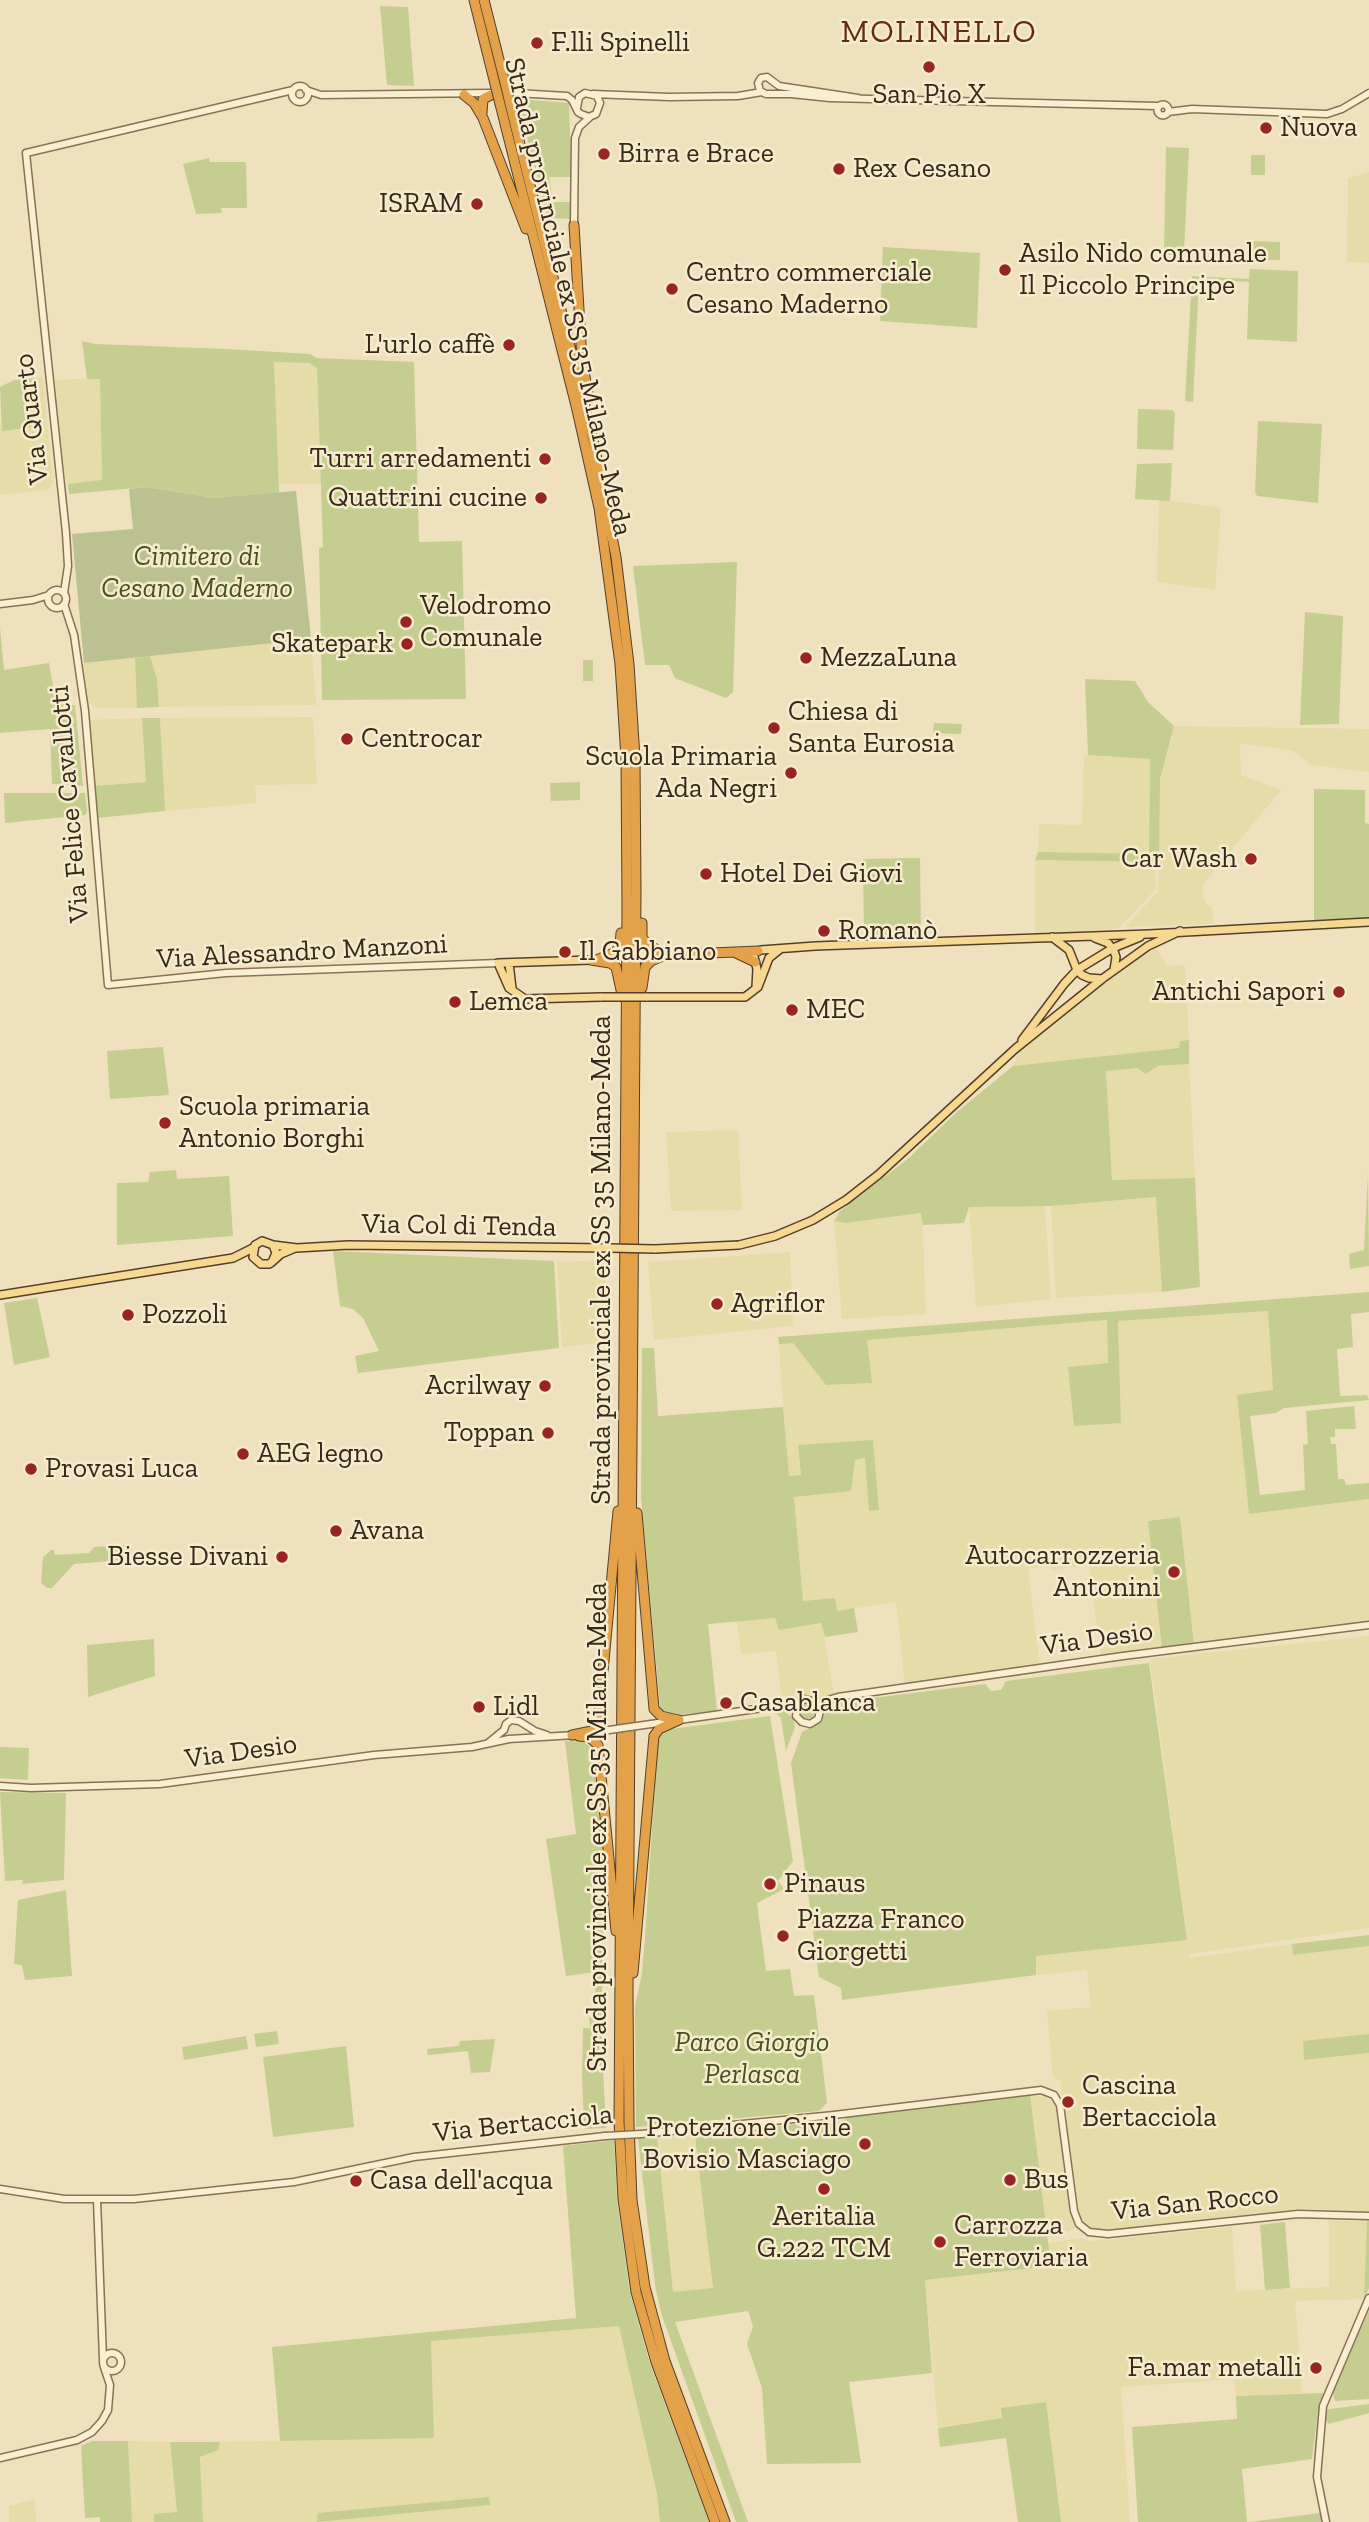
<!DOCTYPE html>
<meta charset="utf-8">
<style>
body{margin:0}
canvas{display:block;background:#efe1bd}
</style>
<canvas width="1369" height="2522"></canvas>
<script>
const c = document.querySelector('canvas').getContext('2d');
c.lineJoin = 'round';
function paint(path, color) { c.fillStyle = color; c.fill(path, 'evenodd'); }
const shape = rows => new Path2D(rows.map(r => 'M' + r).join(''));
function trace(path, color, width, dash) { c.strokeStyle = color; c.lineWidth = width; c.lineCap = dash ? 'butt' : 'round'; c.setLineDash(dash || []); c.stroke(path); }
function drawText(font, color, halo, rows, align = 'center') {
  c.font = font + ' "Zilla Slab",serif'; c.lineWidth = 5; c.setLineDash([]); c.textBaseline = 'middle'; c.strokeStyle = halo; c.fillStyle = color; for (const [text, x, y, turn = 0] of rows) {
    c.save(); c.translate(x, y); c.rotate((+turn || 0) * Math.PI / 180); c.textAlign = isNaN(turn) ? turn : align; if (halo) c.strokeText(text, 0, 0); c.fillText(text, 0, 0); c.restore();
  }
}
const farmland = shape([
 [1369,172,1369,263,1347,262,1348,178],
 [274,362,309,363,317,368,321,484,278,484],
 [43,377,53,484,48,490,0,495,0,417,2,431,29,392,34,389,34,378],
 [100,378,102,481,68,484,65,477,55,380],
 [1159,499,1221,508,1215,590,1157,582],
 [311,639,316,705,159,707,157,679,150,656],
 [135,658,137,708,99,708,88,703,84,663],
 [313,717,317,784,255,785,256,803,165,811,160,718],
 [142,718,146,782,94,786,87,720],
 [1174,726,1369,729,1369,772,1311,765,1293,751,1240,743,1241,775,1281,790,1204,883,1202,895,1207,904,1212,907,1213,924,1125,927,1158,892,1160,779],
 [1084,755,1150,759,1149,855,1038,852,1039,824,1082,825],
 [1035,860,1155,862,1156,889,1118,929,1035,934],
 [1156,948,1167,966,1185,965,1189,1040,1180,1041,1180,1048,1013,1066,1019,1052,1130,964],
 [1189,1064,1195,1178,1112,1180,1106,1070,1137,1068,1146,1074,1158,1066],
 [738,1130,742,1210,671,1211,666,1132],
 [1157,1197,1162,1292,1056,1298,1051,1206],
 [1045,1205,1051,1299,976,1307,969,1207],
 [922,1213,926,1314,842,1319,834,1221,845,1223],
 [790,1252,793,1326,654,1340,648,1262],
 [606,1260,605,1342,562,1347,557,1262],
 [1268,1311,1273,1391,1237,1395,1249,1514,1369,1499,1369,1622,1194,1645,1180,1517,1148,1522,1162,1649,1101,1657,1089,1565,1051,1570,1050,1565,1028,1569,1040,1667,905,1685,896,1602,836,1611,834,1598,803,1601,794,1496,851,1491,855,1460,866,1458,869,1510,879,1510,873,1441,798,1445,801,1475,788,1476,779,1344,793,1343,826,1385,871,1383,867,1340,1107,1320,1108,1363,1075,1426,1121,1422,1118,1321],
 [776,1618,779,1630,822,1623,834,1694,822,1698,808,1694,782,1701,776,1651,741,1654,737,1621],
 [1369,1636,1369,1928,1189,1954,1190,1958,1292,1944,1294,1955,1369,1946,1369,2034,1303,2042,1305,2060,1369,2053,1369,2212,1300,2209,1101,2231,1095,2229,1088,2226,1080,2215,1060,2080,1053,2078,1047,2011,1091,2007,1087,1970,1037,1975,1035,1956,1187,1939,1150,1659],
 [1030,2094,1046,2097,1056,2104,1071,2211,1075,2228,1067,2232,1047,2232],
 [694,2134,714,2288,673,2293,657,2137],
 [1329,2221,1367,2221,1364,2299,1295,2301,1302,2393,1236,2396,1234,2379,1121,2387,1130,2522,1061,2522,1045,2402,1001,2408,1002,2418,938,2427,925,2280,1051,2266,1048,2243,1080,2238,1092,2241,1232,2227,1236,2291,1329,2287],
 [619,2326,657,2495,660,2522,203,2522,200,2442,434,2438,431,2341],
 [128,2441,170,2442,177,2512,154,2522,132,2522],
 [35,2499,36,2522,9,2522,9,2506]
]);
const green = shape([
 [380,6,408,7,414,86,387,85],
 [517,99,569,103,571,177,549,177,553,202,571,202,570,219,548,218],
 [1166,147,1189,148,1184,252,1180,255,1167,255,1164,253],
 [1251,155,1265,155,1265,175,1251,175],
 [209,158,210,162,246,162,247,208,221,208,222,213,196,214,183,164],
 [1251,241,1280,242,1280,260,1251,260],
 [883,247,980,253,977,328,880,321],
 [1250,269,1298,271,1297,342,1247,339,1249,282,1199,279,1193,402,1185,401,1192,276,1249,279],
 [82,341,95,344,226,349,310,354,317,358,414,362,419,542,462,541,466,699,322,700,319,548,323,547,317,368,309,363,274,362,279,493,214,498,147,487,69,494,68,484,102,480,100,379,87,379],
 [34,378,34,389,29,392,33,427,2,431,0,387,14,380],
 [1138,409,1172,410,1175,413,1173,450,1137,449],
 [1258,421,1322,424,1318,503,1257,496,1255,492],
 [1172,463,1170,501,1135,499,1137,464],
 [737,562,733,692,726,698,675,678,669,665,645,665,633,566],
 [1305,612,1343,616,1339,724,1300,725],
 [0,627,4,670,49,663,56,703,75,705,83,786,52,784,50,729,0,733],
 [150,656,157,679,159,707,137,708,135,658],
 [583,660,593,660,593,681,583,681],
 [1085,679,1135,681,1148,702,1174,726,1160,779,1159,862,1035,860,1038,852,1149,854,1150,759,1088,755],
 [142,718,160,718,165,811,97,818,94,786,146,782],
 [934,723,962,724,961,734,933,733],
 [580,782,580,800,551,801,550,783],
 [1314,789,1365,790,1365,823,1369,824,1369,918,1314,920],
 [4,793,85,793,87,812,85,815,5,823],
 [920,858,921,937,864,939,863,859],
 [1189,1040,1189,1064,1158,1066,1146,1074,1137,1068,1106,1071,1112,1180,1195,1178,1200,1287,1162,1292,1156,1197,1051,1206,969,1207,964,1223,923,1225,921,1213,845,1223,834,1221,840,1211,910,1157,958,1111,1013,1066,1179,1048,1180,1041],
 [163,1047,169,1095,110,1099,107,1051],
 [176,1170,177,1179,229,1176,233,1236,117,1245,117,1183,148,1182,150,1172],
 [1368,1174,1369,1266,1350,1269,1349,1254,1364,1250],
 [333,1251,554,1261,559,1348,358,1373,355,1356,379,1351,363,1318,353,1309,340,1306],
 [1369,1292,1369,1312,1351,1314,1353,1347,1337,1349,1340,1396,1367,1395,1369,1400,1284,1408,1276,1413,1250,1416,1260,1495,1305,1490,1303,1445,1308,1444,1306,1411,1354,1406,1356,1429,1335,1429,1335,1437,1330,1437,1331,1444,1336,1444,1338,1479,1344,1479,1346,1485,1369,1483,1369,1499,1249,1514,1237,1395,1273,1390,1268,1311,1118,1321,1121,1423,1074,1426,1068,1367,1108,1363,1107,1320,867,1340,872,1383,826,1385,793,1343,779,1344,778,1337],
 [37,1298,50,1357,14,1365,4,1303],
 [642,1348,654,1348,658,1416,783,1407,789,1476,801,1475,798,1445,873,1440,879,1510,869,1511,865,1458,855,1460,851,1491,794,1497,803,1601,835,1598,837,1611,854,1608,858,1632,825,1637,821,1623,779,1630,775,1618,708,1624,717,1711,672,1715,663,1711,660,1706,641,1498],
 [1180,1517,1194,1645,1162,1649,1148,1521],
 [125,1545,131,1548,133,1554,124,1563,123,1560,74,1564,52,1588,47,1588,41,1583,43,1557,51,1550,54,1550,55,1555,89,1553,94,1547],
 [154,1639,155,1676,88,1697,87,1645],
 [1149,1663,1187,1940,1036,1956,1036,1975,842,2000,841,1988,819,1977,791,1763,802,1732,820,1722,826,1709,833,1703,985,1684,991,1691,1001,1690,1006,1681],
 '799 1711a8 8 0 1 1 16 0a8 8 0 1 1-16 0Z',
 [771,1710,783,1710,793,1718,795,1727,786,1751,781,1718],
 [770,1716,793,1861,778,1881,784,1889,757,1903,766,1971,790,1969,794,1996,814,1995,827,2103,819,2111,636,2127,635,2006,642,1974,645,1937,658,1737,664,1730],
 [577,1740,584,1742,592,1749,609,1911,584,1914,604,1913,601,2028,606,2128,584,2129,582,2075,583,2028,590,2028,589,2017,596,2016,595,1972,566,1976,546,1839,576,1834,565,1741],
 [0,1747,29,1748,28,1780,0,1778],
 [0,1792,66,1793,64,1880,22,1884,23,1880,5,1881],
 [66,1890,72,1976,25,1980,22,1965,14,1964,18,1900],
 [1369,1935,1369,1946,1293,1955,1292,1944],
 [277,2031,279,2044,256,2047,254,2034],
 [1369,2034,1369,2053,1304,2060,1303,2041],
 [246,2036,248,2049,184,2060,182,2047],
 [495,2039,490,2072,471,2073,468,2051,428,2055,427,2049,459,2046,460,2041],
 [346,2046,354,2127,273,2137,263,2057],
 [1030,2094,1051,2266,925,2280,932,2373,849,2382,861,2463,767,2464,762,2388,747,2344,753,2326,748,2311,675,2322,748,2522,736,2522,661,2313,655,2285,638,2139,657,2137,673,2292,713,2288,695,2137,820,2121,829,2124,841,2122,848,2117],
 [614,2140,617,2199,630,2293,650,2364,709,2522,660,2522,657,2494,619,2326,431,2341,434,2438,280,2441,272,2347,576,2318,563,2146],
 [1367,2221,1369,2221,1369,2288,1364,2299],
 [1285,2222,1290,2288,1265,2290,1260,2225],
 [1369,2311,1369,2399,1335,2401,1333,2394,1338,2378],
 [1324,2393,1318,2411,1312,2459,1242,2469,1247,2522,1138,2522,1132,2427,1237,2419,1236,2396],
 [1046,2402,1061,2522,1018,2522,1006,2438,940,2447,938,2428,1002,2418,1001,2408],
 [1369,2404,1369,2413,1329,2424,1324,2418,1327,2410,1330,2409],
 [92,2441,128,2441,132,2522,100,2522,100,2517,85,2518,81,2446],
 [170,2442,220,2442,218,2450,200,2457,203,2522,154,2522,154,2514,177,2512],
 [489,2497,490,2505,317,2522,318,2513],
 [1320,2513,1322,2522,1249,2522]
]);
const cemetery = shape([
 [147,487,214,498,296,491,311,639,84,663,72,534,133,529,129,489]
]);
const minorTunnel = shape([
 [504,97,517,97]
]);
const minor = shape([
 '292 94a8 8 0 1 1 16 0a8 8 0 1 1-16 0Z',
 [306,90,321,95,491,93],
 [516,93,567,96,572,100,578,112,581,114,589,117,596,114,600,103,597,96,585,93,579,97,577,108],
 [593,94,669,97,738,96,762,92],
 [858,98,779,86,767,77,761,78,758,83,760,91,766,94,791,94,830,98,1158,106],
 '1157.5 110a5.5 5.5 0 1 1 11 0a5.5 5.5 0 1 1-11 0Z',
 [1168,112,1192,109,1327,114,1342,109,1369,93],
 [574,225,575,138,579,127,590,117],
 '48 599a9 9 0 1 1 18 0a9 9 0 1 1-18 0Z',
 [64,593,68,566,66,533,26,153,293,90],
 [0,604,33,600,49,595],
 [64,604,74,635,85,711,108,985,226,973,498,963],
 [818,1703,838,1697,1123,1656,1369,1625],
 [651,1724,798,1703,805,1699,818,1703,820,1711,818,1719,810,1724,802,1722,796,1716,798,1703],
 [589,1733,609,1730],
 [488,1743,504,1730,506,1724,511,1720,519,1721,535,1731,547,1735],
 [0,1786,31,1788,160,1784,374,1755,472,1747,509,1739,575,1735],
 [641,2134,834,2115,1041,2090,1054,2095,1060,2105,1074,2211,1079,2224,1089,2232,1108,2234,1298,2214,1369,2216],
 [0,2189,64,2199,134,2199,294,2182,414,2157,605,2136],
 [97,2200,103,2359],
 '103 2362a9 9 0 1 1 18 0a9 9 0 1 1-18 0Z',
 [0,2458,77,2440,92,2432,102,2421,108,2410,110,2385,104,2367],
 [1326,2522,1317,2477,1323,2406,1369,2298]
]);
const major = shape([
 [1052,937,1069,950,1077,970,1082,975,1089,978,1102,979],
 [1095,938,1108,943,1114,951,1116,957,1114,970],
 [761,950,815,946,1149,934,1369,922],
 [754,957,757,969,756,987],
 [591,960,498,963,509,988,525,999,601,997],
 [509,963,512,988],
 [646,997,745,997,758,987,769,958,779,950],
 [1022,1040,1064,984,1077,970,1113,948,1140,937],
 [273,1245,297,1248,348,1245,610,1248],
 [655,1249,739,1245,775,1236,813,1220,846,1200,878,1175,1015,1049,1102,979,1148,946,1180,931],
 [273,1260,276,1253,273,1245,262,1241,255,1245,253,1257,261,1264,269,1264,272,1262,281,1254,293,1249],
 [0,1295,233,1258,253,1248]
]);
const highway = shape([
 [474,0,496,88],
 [484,0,506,87],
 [464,95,474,103,483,118,526,229],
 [500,104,577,410,599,508,620,664,626,758,627,907,619,2121,623,2199,636,2292,656,2362,715,2522],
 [510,104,593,439,616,557,629,664,635,758,636,891,628,1992,629,2123,632,2200,645,2287,665,2361,725,2522],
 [482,113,483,99,491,95],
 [574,225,582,360,589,399],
 [642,923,642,937,646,943,665,955],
 [736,953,755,962],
 [591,960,610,963,616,967,621,990],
 [596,960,616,952,620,944,621,933],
 [642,988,645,967,651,961,665,955,758,951],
 [637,1513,654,1709,661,1716,678,1720],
 [572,1735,592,1731,598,1725,618,1511],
 [579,1736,589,1737,598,1745,616,1931],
 [633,1973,654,1736,659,1729,679,1720]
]);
const minorBridge = shape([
 [609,1730,651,1724],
 [605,2136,641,2134]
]);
const majorBridge = shape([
 [601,997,646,997],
 [610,1248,655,1249]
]);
const highwayBridge = shape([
 [506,87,510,104],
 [496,88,500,104]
]);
const markers = [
 [537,43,7,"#992424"],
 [929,67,7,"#992424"],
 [1266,128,7,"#992424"],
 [604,154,7,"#992424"],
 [839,169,7,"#992424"],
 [477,204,7,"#992424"],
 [1005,270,7,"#992424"],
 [672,289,7,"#992424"],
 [509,345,7,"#992424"],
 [545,459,7,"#992424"],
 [541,498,7,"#992424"],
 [406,622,7,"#992424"],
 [407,644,7,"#992424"],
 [806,658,7,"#992424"],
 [774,728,7,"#992424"],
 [347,739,7,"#992424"],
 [791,773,7,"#992424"],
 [1251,859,7,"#992424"],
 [706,874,7,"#992424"],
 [824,931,7,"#992424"],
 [565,952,7,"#992424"],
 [1339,992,7,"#992424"],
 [455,1002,7,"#992424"],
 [792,1010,7,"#992424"],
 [165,1123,7,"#992424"],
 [717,1304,7,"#992424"],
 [128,1315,7,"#992424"],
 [545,1386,7,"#992424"],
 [548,1433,7,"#992424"],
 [243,1454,7,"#992424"],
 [31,1469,7,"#992424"],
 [336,1531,7,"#992424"],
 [282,1557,7,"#992424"],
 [1174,1572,7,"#992424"],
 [726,1703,7,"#992424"],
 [479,1707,7,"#992424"],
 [770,1884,7,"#992424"],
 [783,1936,7,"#992424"],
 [1068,2102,7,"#992424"],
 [865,2144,7,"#992424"],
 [1010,2180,7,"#992424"],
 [356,2181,7,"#992424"],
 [824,2189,7,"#992424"],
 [940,2242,7,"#992424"],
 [1316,2368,7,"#992424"]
];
const poiNames = [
 ["F.lli Spinelli",551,43],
 ["San Pio X",929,95,"center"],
 ["Nuova",1280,128],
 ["Birra e Brace",618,154],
 ["Rex Cesano",853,169],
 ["ISRAM",463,204,"right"],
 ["Asilo Nido comunale",1019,254],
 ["Il Piccolo Principe",1019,286],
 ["Centro commerciale",686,273],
 ["Cesano Maderno",686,305],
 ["L'urlo caffè",495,345,"right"],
 ["Turri arredamenti",531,459,"right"],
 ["Quattrini cucine",527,498,"right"],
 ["Velodromo",420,606],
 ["Comunale",420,638],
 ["Skatepark",393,644,"right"],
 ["MezzaLuna",820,658],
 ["Chiesa di",788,712],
 ["Santa Eurosia",788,744],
 ["Centrocar",361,739],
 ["Scuola Primaria",777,757,"right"],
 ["Ada Negri",777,789,"right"],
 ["Car Wash",1237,859,"right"],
 ["Hotel Dei Giovi",720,874],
 ["Romanò",838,931],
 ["Il Gabbiano",579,952],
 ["Antichi Sapori",1325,992,"right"],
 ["Lemca",469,1002],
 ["MEC",806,1010],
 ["Scuola primaria",179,1107],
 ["Antonio Borghi",179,1139],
 ["Agriflor",731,1304],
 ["Pozzoli",142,1315],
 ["Acrilway",531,1386,"right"],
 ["Toppan",534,1433,"right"],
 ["AEG legno",257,1454],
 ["Provasi Luca",45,1469],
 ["Avana",350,1531],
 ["Autocarrozzeria",1160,1556,"right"],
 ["Antonini",1160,1588,"right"],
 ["Biesse Divani",268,1557,"right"],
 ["Casablanca",740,1703],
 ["Lidl",493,1707],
 ["Pinaus",784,1884],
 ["Piazza Franco",797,1920],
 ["Giorgetti",797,1952],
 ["Cascina",1082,2086],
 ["Bertacciola",1082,2118],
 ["Protezione Civile",851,2128,"right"],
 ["Bovisio Masciago",851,2160,"right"],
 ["Bus",1024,2180],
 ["Casa dell'acqua",370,2181],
 ["Aeritalia",824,2217,"center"],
 ["G.222 TCM",824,2249,"center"],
 ["Carrozza",954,2226],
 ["Ferroviaria",954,2258],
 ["Fa.mar metalli",1302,2368,"right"]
];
const streetNames = [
 ["Strada provinciale ex SS 35 Milano-Meda",568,297,77],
 ["Via Quarto",32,419,-97],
 ["Via Felice Cavallotti",70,804,-95],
 ["Via Alessandro Manzoni",302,952,-3],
 ["Via Col di Tenda",459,1226,1],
 ["Strada provinciale ex SS 35 Milano-Meda",602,1260,-90],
 ["Via Desio",1097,1639,-8],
 ["Via Desio",241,1752,-8],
 ["Strada provinciale ex SS 35 Milano-Meda",598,1827,-90],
 ["Via Bertacciola",523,2124,-6],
 ["Via San Rocco",1195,2203,-6]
];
const parkNames = [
 ["Cimitero di",197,557],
 ["Cesano Maderno",197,589],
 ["Parco Giorgio",752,2043],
 ["Perlasca",752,2075]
];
const quarterNames = [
 ["MOLINELLO",939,33]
];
paint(farmland, '#e5dcaa');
paint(green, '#c5cd91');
paint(cemetery, '#bbc191');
trace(minorTunnel, '#cabc9d', 6, [6, 3]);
trace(minor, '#887156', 9);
trace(major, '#553f2a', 10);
trace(highway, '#553f2a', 11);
trace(minor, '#faeed0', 6);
trace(major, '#f5d892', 7);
trace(highway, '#e3a249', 9);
trace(minorBridge, '#887156', 9, []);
trace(majorBridge, '#553f2a', 10, []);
trace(highwayBridge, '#553f2a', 11, []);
trace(minorBridge, '#faeed0', 6);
trace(majorBridge, '#f5d892', 7);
trace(highwayBridge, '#e3a249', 9);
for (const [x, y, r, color] of markers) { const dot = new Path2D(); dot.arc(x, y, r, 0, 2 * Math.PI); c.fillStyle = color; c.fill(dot); trace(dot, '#f6ebcd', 2.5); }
drawText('28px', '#36291b', '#f6ebcd', poiNames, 'left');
drawText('28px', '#36291b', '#f6ebcd', streetNames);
drawText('italic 28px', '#465321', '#f6ebcd', parkNames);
c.letterSpacing = '2px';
drawText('32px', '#642a19', '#f6ebcd', quarterNames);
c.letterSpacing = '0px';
</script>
